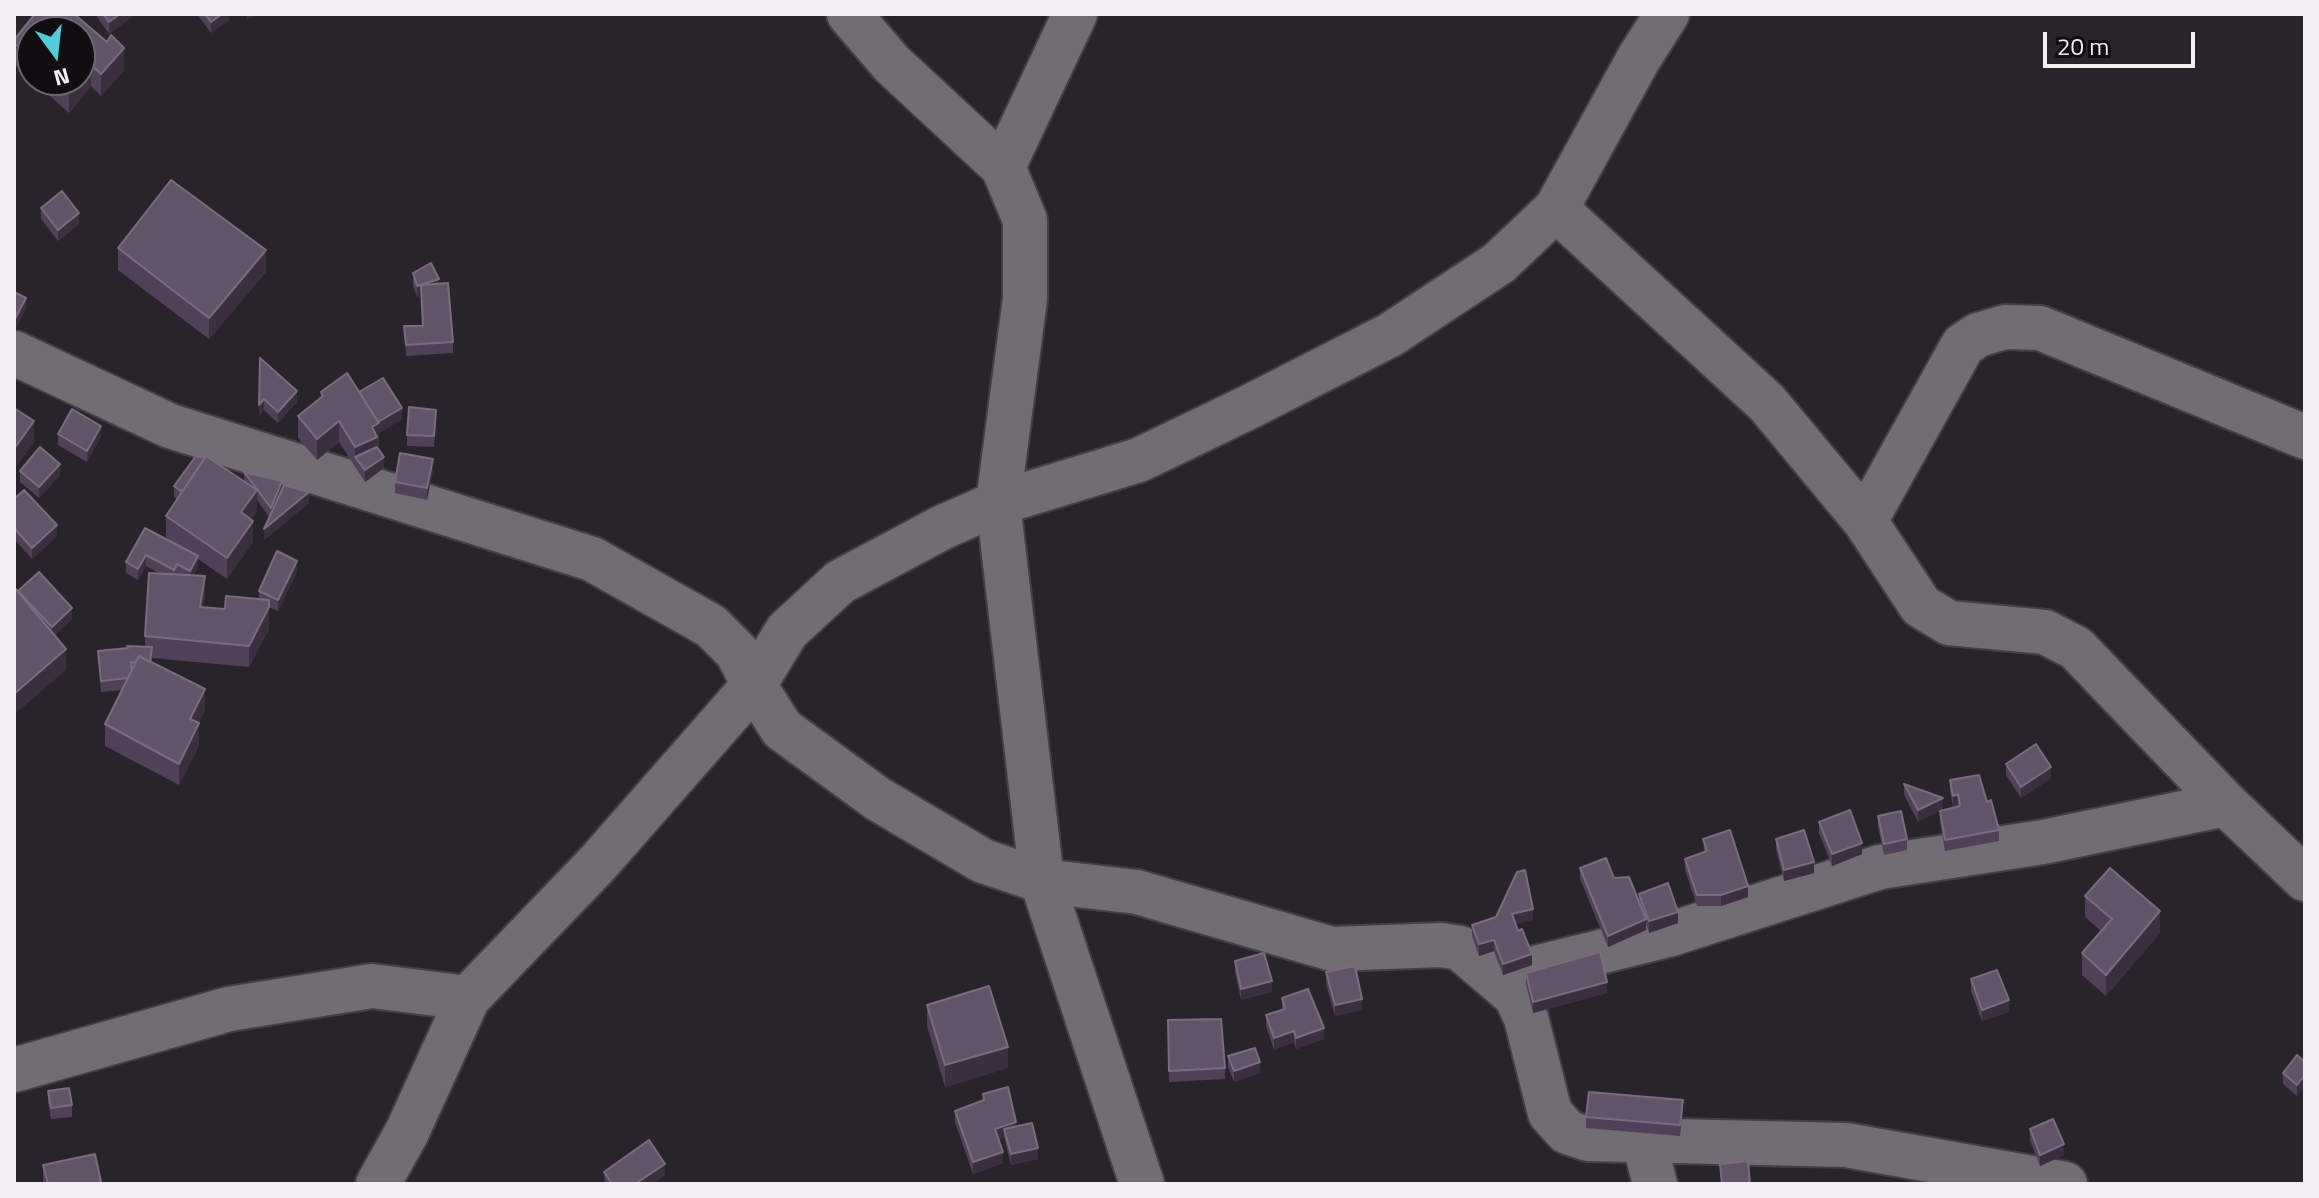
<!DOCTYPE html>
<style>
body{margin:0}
#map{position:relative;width:2319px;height:1198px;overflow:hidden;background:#29242b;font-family:"Titillium Web",sans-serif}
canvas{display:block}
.frame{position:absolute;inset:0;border:16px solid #f2eff3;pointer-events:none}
.north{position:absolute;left:16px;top:16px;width:80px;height:80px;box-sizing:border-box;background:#100e11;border:2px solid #6a686b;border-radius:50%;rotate:165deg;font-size:22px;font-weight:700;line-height:32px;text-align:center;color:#f2eff3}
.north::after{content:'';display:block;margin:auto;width:28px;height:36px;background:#52ccd6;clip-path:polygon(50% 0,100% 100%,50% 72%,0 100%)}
.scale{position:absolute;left:2043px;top:32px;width:152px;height:36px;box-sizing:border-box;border:4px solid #f2eff3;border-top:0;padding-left:10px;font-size:24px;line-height:28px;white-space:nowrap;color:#f2eff3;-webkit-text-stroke:6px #100e11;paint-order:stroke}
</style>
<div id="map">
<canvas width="2319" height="1198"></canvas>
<div class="frame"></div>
<div class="north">N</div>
<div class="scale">20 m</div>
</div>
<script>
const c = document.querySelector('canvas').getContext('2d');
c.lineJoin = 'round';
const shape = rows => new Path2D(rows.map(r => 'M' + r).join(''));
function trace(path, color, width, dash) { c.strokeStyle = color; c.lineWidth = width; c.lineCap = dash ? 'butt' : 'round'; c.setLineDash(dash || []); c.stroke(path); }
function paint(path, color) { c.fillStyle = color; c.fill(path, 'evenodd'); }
const minor = shape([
 [849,14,892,64,1003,167,1025,220,1025,299,998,503,1042,881,1142,1184],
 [1003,167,1075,14],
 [1556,209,1767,403,1865,521,1921,606,1949,623,2045,632,2076,648,2226,804,2305,879],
 [14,353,170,426,592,559,711,626,737,652,754,685,782,729,878,799,983,861,1042,881,1137,892,1332,949,1441,945,1460,948,1516,996,1526,1018,1550,1113,1567,1132,1588,1139,1846,1145,2065,1184],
 [1865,521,1963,345,1978,335,2005,327,2040,328,2305,437],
 [1503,984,1539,967,1668,935,1880,867,2043,842,2226,804],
 [14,1070,229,1009,372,986,468,998],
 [1644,1141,1655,1184],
 [378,1184,407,1132,468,998,598,863,754,685,787,631,840,582,943,527,998,503,1139,460,1249,407,1390,335,1499,263,1556,209,1639,58,1667,14]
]);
const wall = shape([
 [35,14,74,14,107,42,111,35,124,48,124,70,101,96,91,86,69,113,32,80,80,80,80,32,32,32,32,80,14,64,14,40],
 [95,14,134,14,134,15,109,34],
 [197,14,229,14,229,20,211,33],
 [41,208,79,224,58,241,41,219],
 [118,248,266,272,209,339,118,270],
 [413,273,439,284,453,342,453,353,406,356,404,326,422,326,421,296,417,297,413,285],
 [260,358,297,402,278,423,264,410,259,416],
 [321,392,359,392,402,419,379,433,379,444,377,447,384,468,365,482,339,442,317,460,298,438,298,416,321,397],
 [436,421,434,447,407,446,407,435],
 [58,434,101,437,87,462,58,445],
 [433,470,427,500,395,493,395,482],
 [20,471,60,475,39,498,20,482],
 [244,472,282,488,309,503,264,540,269,517,257,500,257,511,251,519,253,542,227,579,198,559,198,567,193,575,205,597,203,607,225,609,259,599,259,591,297,572,278,611,269,607,269,629,249,667,152,658,152,662,205,710,198,723,199,745,179,785,105,746,105,724,122,690,101,692,98,651,145,647,145,636,159,573,146,566,138,580,126,573,126,562,176,545,166,537,166,516,177,499,174,497,174,486,244,481],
 [14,499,57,536,32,559,14,539],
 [18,592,72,619,55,635,66,670],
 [2006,764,2051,778,2021,798,2006,775],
 [1950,780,1987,802,1999,830,1999,841,1945,851,1940,822,1940,811,1958,807,1953,807,1950,791],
 [1904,784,1943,809,1918,822,1904,795],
 [1878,816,1907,839,1907,850,1884,855,1878,827],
 [1819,822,1862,854,1832,866,1819,833],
 [1703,839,1748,897,1721,906,1697,906,1685,870,1685,859,1704,852],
 [1776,839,1814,873,1784,881,1776,850],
 [1580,868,1614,878,1639,903,1639,894,1678,923,1649,933,1646,924,1646,930,1608,947,1580,879],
 [2085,896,2160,933,2106,996,2082,975,2082,953,2101,931,2085,917],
 [1533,920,1515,924,1532,965,1503,975,1494,951,1479,956,1472,936,1472,925],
 [1235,961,1272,992,1241,1000,1235,972],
 [1326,972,1362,1010,1335,1016,1326,984],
 [1526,973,1607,993,1533,1013,1526,984],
 [1971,979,2009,1012,1982,1021,1971,991],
 [1282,998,1324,1039,1296,1049,1294,1042,1274,1050,1266,1026,1266,1015,1282,1010],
 [927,1005,1008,1068,945,1087,927,1026],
 [1168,1020,1225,1068,1225,1079,1169,1082],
 [1228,1056,1260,1073,1234,1082,1228,1067],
 [2305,1062,2305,1086,2297,1096,2283,1084,2283,1073],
 [48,1091,72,1105,72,1117,51,1119,48,1102],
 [983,1094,1016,1126,1038,1159,1011,1165,1004,1137,998,1139,1003,1163,973,1174,955,1122,955,1111,983,1101],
 [1683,1111,1680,1136,1586,1128,1586,1117],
 [2030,1129,2064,1155,2040,1166,2030,1141],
 [43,1165,101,1184,43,1184],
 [604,1172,665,1175,651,1184,605,1184]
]);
const shadedWall = shape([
 [120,14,134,15,109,34,109,22],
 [222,14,229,14,229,20,211,33,211,22],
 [247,14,262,14,247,19],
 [124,48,124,70,101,96,101,74],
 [91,65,91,86,69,113,69,91,78,80,80,80,80,78],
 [79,213,79,224,58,241,58,230],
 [266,250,266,272,209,339,209,318],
 [439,279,439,290,417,297,417,286],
 [26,298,26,309,14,332,14,321],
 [297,391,297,402,278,423,278,412],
 [264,399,264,410,259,416,259,405],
 [402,408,402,419,379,433,377,458,355,457,355,447,372,427],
 [34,421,34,443,14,470,14,449],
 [339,421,339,442,317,460,317,439],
 [101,426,101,437,87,462,87,451],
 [384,457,384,468,365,482,365,470],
 [433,459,433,470,427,500,427,488],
 [60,464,60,475,39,498,39,487],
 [282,481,282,492,271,519,271,508],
 [257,490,257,511,241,534,241,512],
 [309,492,309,503,264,540,264,529],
 [253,521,253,542,227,579,227,558],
 [57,525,57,536,32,559,32,548],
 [146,555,146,566,138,580,138,569],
 [198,556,198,567,190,582,190,571],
 [297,561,297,572,278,611,278,600],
 [205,576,205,597,200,628,200,607],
 [269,607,269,629,249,667,249,646],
 [72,608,72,619,52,638,52,627],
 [66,649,66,670,14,715,14,694],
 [205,689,205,710,190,740,190,719],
 [199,723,199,745,179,785,179,764],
 [2051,767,2051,778,2021,798,2021,787],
 [1958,794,1958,806,1953,807,1953,796],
 [1943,798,1943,809,1918,822,1918,810],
 [1862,843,1862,854,1832,866,1832,854],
 [1814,862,1814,873,1784,881,1784,870],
 [1748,886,1748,897,1721,906,1721,895],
 [1533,909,1533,920,1512,925,1512,914],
 [2160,911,2160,933,2106,996,2106,975],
 [1678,912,1678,923,1649,933,1649,921],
 [1646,919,1646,930,1608,947,1608,936],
 [1494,940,1494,951,1479,956,1479,944],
 [1532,954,1532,965,1503,975,1503,964],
 [1272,981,1272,992,1241,1000,1241,989],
 [1607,982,1607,993,1533,1013,1533,1002],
 [1362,999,1362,1010,1335,1016,1335,1005],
 [2009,1000,2009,1012,1982,1021,1982,1010],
 [1324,1028,1324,1039,1296,1049,1296,1038],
 [1294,1031,1294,1042,1274,1050,1274,1038],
 [1008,1047,1008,1068,945,1087,945,1065],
 [1260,1062,1260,1073,1234,1082,1234,1071],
 [2305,1075,2305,1086,2297,1096,2297,1085],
 [1016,1122,1016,1133,1004,1129,1004,1137,995,1140,995,1129],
 [2064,1144,2064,1155,2040,1166,2040,1155],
 [1038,1148,1038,1159,1011,1165,1011,1154],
 [1003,1152,1003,1163,973,1174,973,1162],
 [665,1164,665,1175,651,1184,635,1184]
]);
const building = shape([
 [35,14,74,14,107,42,111,35,124,48,101,74,91,65,80,78,80,32,32,32,32,59,14,43,14,40,35,14],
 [103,14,120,14,109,22,103,14],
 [205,14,222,14,211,22,205,14],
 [56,80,78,80,69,91,56,80],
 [171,180,266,250,209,318,118,248,171,180],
 [62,191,79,213,58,230,41,208,62,191],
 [431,263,439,279,417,286,413,273,431,263],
 [448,283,453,342,406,345,404,326,423,326,421,285,448,283],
 [14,292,26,298,14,321,14,292],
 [260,358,297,391,278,412,264,399,259,405,260,358],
 [347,373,379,423,372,427,377,437,355,447,339,421,317,439,298,416,323,396,321,392,347,373],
 [383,378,402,408,378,422,359,392,383,378],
 [409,407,436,410,434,436,407,435,409,407],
 [14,408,34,421,14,449,14,408],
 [72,409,101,426,87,451,58,434,72,409],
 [40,447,60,464,39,487,20,471,40,447],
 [377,447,384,457,365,470,355,457,377,447],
 [400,453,433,459,427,488,395,482,400,453],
 [196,456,205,458,182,492,174,486,196,456],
 [206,456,257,490,241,512,253,521,227,558,166,516,206,456],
 [244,472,282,481,271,508,244,472],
 [284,485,309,492,264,529,284,485],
 [24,490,57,525,32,548,14,528,14,499,24,490],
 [145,528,198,556,190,571,177,564,174,570,146,555,138,569,126,562,145,528],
 [277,551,297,561,278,600,259,591,277,551],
 [39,572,72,608,52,627,18,591,39,572],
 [149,573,205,576,200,607,225,609,226,596,269,600,269,607,249,646,145,636,149,573],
 [14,587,66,649,14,694,14,587],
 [127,646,152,647,150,662,139,656,135,663,131,662,132,670,128,678,101,681,98,651,128,648,127,646],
 [139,656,205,689,190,719,199,723,179,764,105,724,139,656],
 [2036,744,2051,767,2021,787,2006,764,2036,744],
 [1979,775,1987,802,1991,800,1999,830,1945,840,1940,811,1960,806,1958,794,1953,796,1950,780,1979,775],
 [1904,784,1943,798,1918,810,1904,784],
 [1850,810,1862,843,1832,854,1819,822,1850,810],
 [1901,811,1907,839,1884,844,1878,816,1901,811],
 [1730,830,1748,886,1721,895,1697,895,1685,859,1707,851,1703,839,1730,830],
 [1804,830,1814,862,1784,870,1776,839,1804,830],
 [1606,858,1614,878,1629,877,1646,919,1608,936,1580,868,1606,858],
 [2110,868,2160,911,2106,975,2082,953,2112,919,2085,896,2110,868],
 [1525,870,1533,909,1512,914,1518,931,1522,929,1532,954,1503,964,1494,940,1479,944,1472,925,1496,917,1517,872,1525,870],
 [1668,883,1678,912,1649,921,1639,894,1668,883],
 [1600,952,1607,982,1533,1002,1526,973,1600,952],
 [1264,953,1272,981,1241,989,1235,961,1264,953],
 [1355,966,1362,999,1335,1005,1326,972,1355,966],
 [1997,970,2009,1000,1982,1010,1971,979,1997,970],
 [989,986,1008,1047,945,1065,927,1005,989,986],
 [1308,989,1324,1028,1296,1038,1294,1031,1274,1038,1266,1015,1285,1009,1282,998,1308,989],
 [1221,1019,1225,1068,1169,1071,1168,1020,1221,1019],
 [1255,1048,1260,1062,1234,1071,1228,1056,1255,1048],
 [2297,1055,2305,1062,2305,1075,2297,1085,2283,1073,2297,1055],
 [1008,1087,1016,1122,995,1129,1003,1152,973,1162,955,1111,984,1100,983,1094,1008,1087],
 [69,1088,72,1105,51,1108,48,1091,69,1088],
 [1589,1092,1683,1100,1680,1125,1586,1117,1589,1092],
 [2053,1119,2064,1144,2040,1155,2030,1129,2053,1119],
 [1032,1123,1038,1148,1011,1154,1004,1129,1032,1123],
 [649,1140,665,1164,635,1184,612,1184,604,1172,649,1140],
 [95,1154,101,1182,92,1184,48,1184,43,1165,95,1154],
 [1748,1161,1750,1184,1722,1184,1720,1164,1748,1161]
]);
trace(minor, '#424044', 48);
trace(minor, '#726c74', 44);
paint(wall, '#514158');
paint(shadedWall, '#3a2e3f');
paint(building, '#625468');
trace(building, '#796c7e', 2);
</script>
